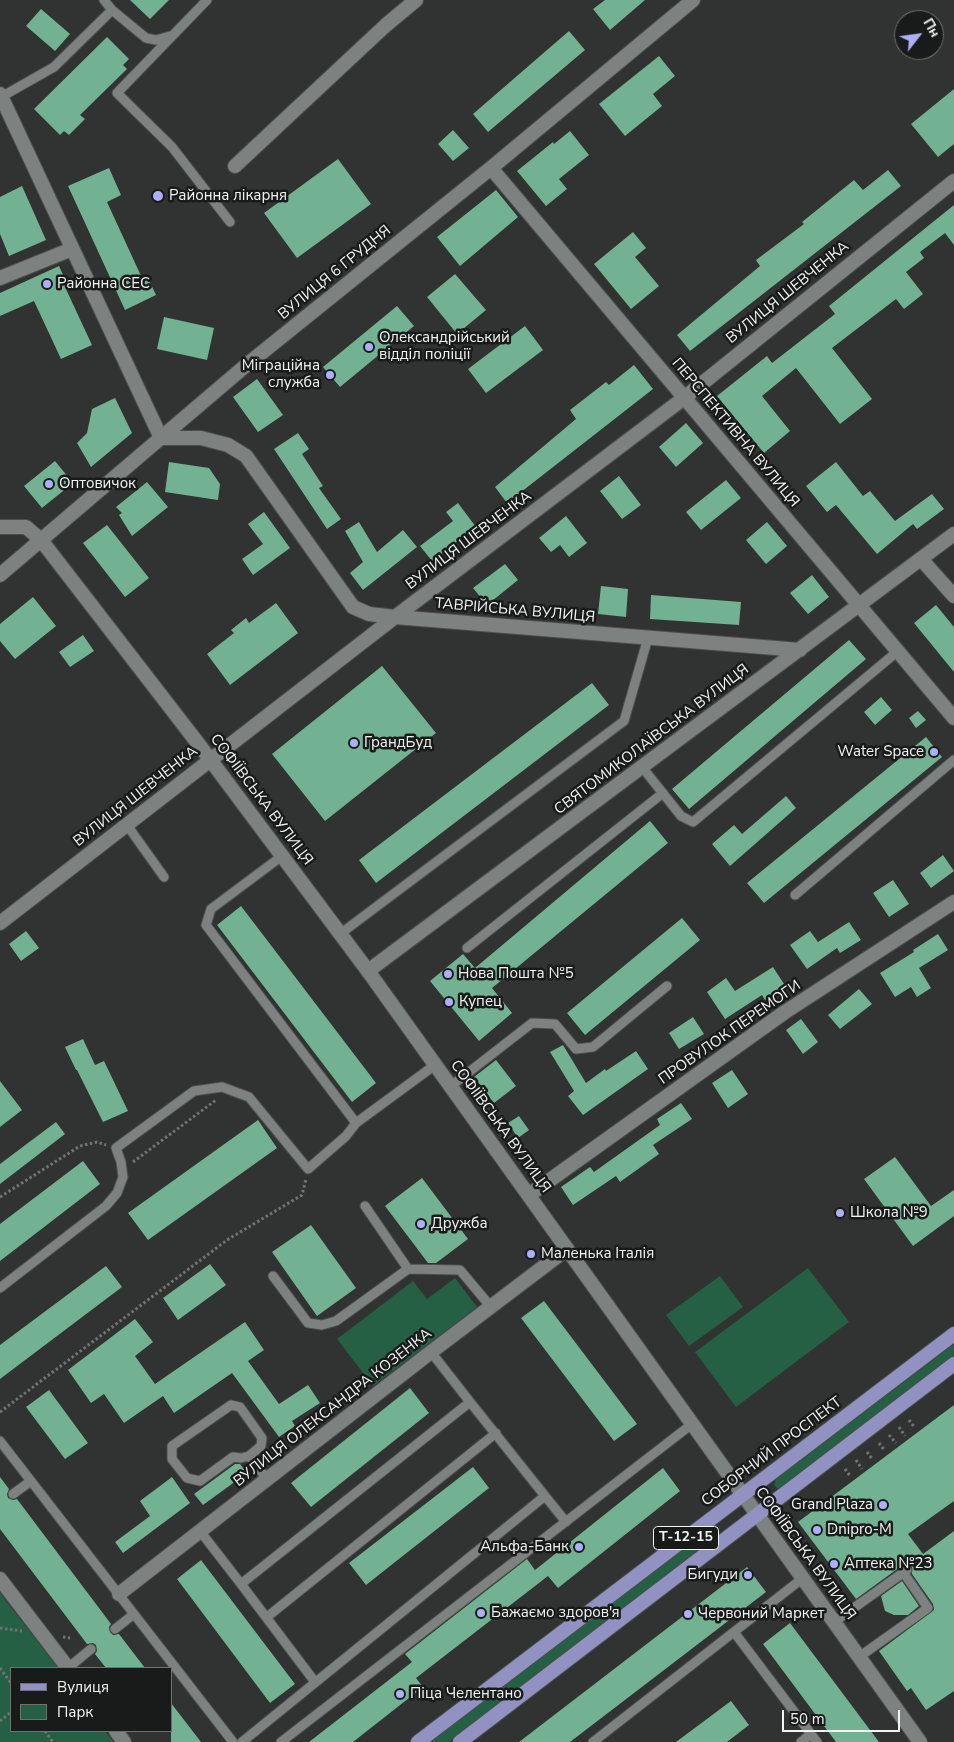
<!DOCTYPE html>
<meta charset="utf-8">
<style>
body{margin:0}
#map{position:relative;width:954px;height:1742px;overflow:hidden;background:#303331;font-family:"Nunito Sans",sans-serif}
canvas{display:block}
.legend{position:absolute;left:10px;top:1667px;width:162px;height:65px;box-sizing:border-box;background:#191b1a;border:1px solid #707271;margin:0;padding:6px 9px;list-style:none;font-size:15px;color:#f3f5f4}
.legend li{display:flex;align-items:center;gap:10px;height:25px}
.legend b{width:25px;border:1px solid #707271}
.north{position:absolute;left:894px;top:10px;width:50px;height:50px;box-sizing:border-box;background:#191b1a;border:1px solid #707271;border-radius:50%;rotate:60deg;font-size:14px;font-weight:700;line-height:20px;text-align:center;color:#f3f5f4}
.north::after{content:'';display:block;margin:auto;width:18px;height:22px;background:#adaffb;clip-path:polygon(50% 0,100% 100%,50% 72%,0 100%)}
.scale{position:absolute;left:782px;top:1710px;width:118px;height:22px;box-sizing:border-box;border:2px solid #f3f5f4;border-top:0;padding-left:6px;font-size:15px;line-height:18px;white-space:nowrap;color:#f3f5f4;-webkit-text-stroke:4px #191b1a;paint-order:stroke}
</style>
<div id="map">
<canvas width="954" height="1742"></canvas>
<ul class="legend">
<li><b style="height:6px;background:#9192c2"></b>Вулиця</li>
<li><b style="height:14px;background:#255f44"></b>Парк</li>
</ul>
<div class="north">Пн</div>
<div class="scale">50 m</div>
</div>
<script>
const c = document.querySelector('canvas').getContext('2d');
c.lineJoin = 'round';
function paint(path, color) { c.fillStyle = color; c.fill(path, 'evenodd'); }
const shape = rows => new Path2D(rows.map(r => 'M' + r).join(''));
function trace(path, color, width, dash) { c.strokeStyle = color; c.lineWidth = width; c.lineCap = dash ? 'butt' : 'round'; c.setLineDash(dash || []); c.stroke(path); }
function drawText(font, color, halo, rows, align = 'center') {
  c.font = font + ' "Nunito Sans",sans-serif'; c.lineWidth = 5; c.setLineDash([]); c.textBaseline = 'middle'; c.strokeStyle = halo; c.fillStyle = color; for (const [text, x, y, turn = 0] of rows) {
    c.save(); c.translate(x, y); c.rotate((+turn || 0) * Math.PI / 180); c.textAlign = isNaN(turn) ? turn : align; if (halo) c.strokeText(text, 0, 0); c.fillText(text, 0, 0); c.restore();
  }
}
const green = shape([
 [808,1268,849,1322,736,1407,695,1352],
 [720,1276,743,1307,689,1346,666,1315],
 [455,1278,477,1307,373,1386,337,1339,413,1281,427,1299],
 [954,1344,954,1358,785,1488,778,1489,774,1485,776,1479],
 [710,1527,716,1527,719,1531,718,1536,449,1742,426,1742],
 [0,1593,58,1668,11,1668,11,1731,105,1731,114,1742,0,1742]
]);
const building = shape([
 [130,0,169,0,150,19],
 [605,0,645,0,610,30,593,9],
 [41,9,70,34,55,51,26,26],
 [569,31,585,50,488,132,473,114],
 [107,37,129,59,123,65,127,69,80,115,85,119,69,135,64,131,60,135,34,109],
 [659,56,675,76,653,94,662,106,625,136,599,104],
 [954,89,954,144,938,157,911,124],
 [453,130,469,148,453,161,438,144],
 [570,131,589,155,559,179,567,189,546,206,517,171,553,142,554,144],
 [338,159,371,204,297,258,264,213],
 [109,168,121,195,107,202,142,278,147,276,156,295,125,310,68,186],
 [888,170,901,186,690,351,677,335,760,266,756,260,804,224,802,222,854,180,863,190],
 [22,186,46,240,9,256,0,234,0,197],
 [496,190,518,217,460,266,437,237],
 [954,205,954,245,945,233,920,252,924,258,906,272,923,294,904,309,896,299,832,348,872,399,840,424,796,368,762,396,790,431,764,453,717,396,767,356,772,363,835,314,829,306],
 [633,232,646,248,635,257,659,286,631,309,594,264],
 [59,266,68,286,65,287,92,345,61,359,34,301,0,316,0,293],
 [455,274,486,310,457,334,427,297],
 [397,306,414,326,340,387,323,367],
 [164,317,214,328,207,360,157,349],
 [525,326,543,350,486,393,468,369],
 [634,365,653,389,507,503,495,487,576,419,570,410,606,382,609,385],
 [257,379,283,415,258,432,233,397],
 [115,398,132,433,91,467,77,443,87,433,92,409],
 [686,423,703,443,676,467,659,447],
 [298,433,309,449,302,454,323,486,319,488,341,519,327,529,274,449],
 [55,461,73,483,42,508,24,486],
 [169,462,209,468,220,484,218,500,165,492],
 [836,462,863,496,870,491,895,521,932,494,944,509,917,529,913,524,877,554,836,505,827,512,806,486],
 [619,476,641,505,622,519,600,491],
 [726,480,741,498,701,530,686,512],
 [147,482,168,507,132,536,119,515,122,513,116,507],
 [458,503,476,527,432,561,420,546,453,521,446,512],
 [264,512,290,548,253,575,242,559,263,544,248,524],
 [566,516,587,543,569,557,560,545,551,552,539,538],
 [359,522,377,552,403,530,417,547,363,590,350,573,363,562,345,531],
 [767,522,787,546,766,564,746,540],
 [107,525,149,578,125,597,83,543],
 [505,564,518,580,487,605,473,588],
 [812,575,829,597,808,614,790,593],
 [601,586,628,589,626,617,598,614],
 [651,595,741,602,739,625,650,619],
 [33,597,56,626,15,659,0,641,0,624],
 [276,603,298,633,230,685,207,654,234,633,231,630,246,618,249,623],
 [936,605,954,627,954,672,914,623],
 [83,635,94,651,70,667,59,652],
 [849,640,866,659,689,809,672,789],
 [382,666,436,733,325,821,272,754],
 [592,683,609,705,376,883,359,860],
 [881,697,892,710,875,725,864,712],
 [918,711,926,720,916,728,909,718],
 [926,737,942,757,764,903,747,883],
 [786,796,796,808,730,866,712,844,734,825,742,834],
 [650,821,668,843,492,988,512,1013,479,1041,430,981,463,954,475,968],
 [943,855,954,871,931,888,920,873],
 [893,880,909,904,889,917,873,893],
 [241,906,376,1083,352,1102,217,925],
 [682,918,700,940,585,1035,567,1013],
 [849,922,861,940,840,953,837,948,807,969,790,945,810,931,818,942],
 [26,931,39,948,21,961,9,944],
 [938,934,948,950,919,968,931,988,917,997,911,987,895,997,880,973,914,952,913,950],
 [773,967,786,987,765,1000,762,995,725,1019,707,992,726,978,735,991],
 [859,989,872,1004,840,1029,828,1015],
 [693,1017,704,1034,679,1049,669,1033],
 [801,1019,818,1042,803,1054,786,1030],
 [83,1039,95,1065,104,1061,128,1111,103,1122,77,1070,76,1070,65,1047],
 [563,1045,586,1083,605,1069,606,1071,636,1051,648,1069,583,1115,568,1096,574,1091,550,1052],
 [496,1060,516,1086,494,1103,474,1077],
 [732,1070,748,1094,728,1108,712,1083],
 [0,1081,22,1110,0,1127],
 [681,1103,692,1119,653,1145,659,1154,620,1182,616,1176,573,1205,561,1187,590,1167,594,1172,660,1125,657,1119],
 [519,1116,529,1130,518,1138,508,1123],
 [258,1120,277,1148,148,1240,128,1213],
 [56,1122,65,1134,0,1184,0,1164],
 [895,1157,931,1206,954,1190,954,1216,913,1246,864,1179],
 [83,1161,100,1184,0,1261,0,1224],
 [422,1178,468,1239,436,1263,428,1263,385,1206],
 [311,1225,356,1288,317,1316,272,1252],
 [210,1264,226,1285,178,1320,163,1298],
 [106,1266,122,1287,0,1379,0,1345],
 [544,1301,637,1424,614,1441,521,1318],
 [135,1319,153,1342,135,1356,155,1384,245,1322,264,1350,248,1361,279,1404,308,1385,320,1403,292,1421,295,1426,279,1437,232,1373,174,1413,163,1396,124,1423,104,1394,91,1403,68,1370],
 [410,1388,429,1413,311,1507,291,1483],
 [49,1390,88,1443,65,1459,26,1407],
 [954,1405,954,1501,908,1534,923,1554,954,1531,954,1691,926,1710,911,1688,907,1691,879,1651,934,1610,933,1604,912,1574,912,1567,907,1564,900,1567,856,1599,798,1522],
 [235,1464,240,1464,247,1473,203,1505,194,1494],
 [473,1467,489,1488,366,1585,349,1563],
 [663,1468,680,1491,558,1588,548,1576,416,1678,423,1687,353,1742,309,1742,412,1662,405,1654,527,1559,535,1570],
 [0,1477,9,1489,7,1494,8,1498,13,1500,17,1499,111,1624,109,1627,110,1632,113,1635,119,1634,145,1668,106,1668,95,1654,97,1651,96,1645,93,1643,87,1644,0,1529],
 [172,1477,190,1503,123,1553,115,1542,150,1516,140,1501],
 [201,1560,295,1684,270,1703,177,1579],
 [747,1567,766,1592,570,1742,519,1742],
 [902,1581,919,1606,908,1615,894,1615,885,1611,881,1596],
 [790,1623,879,1742,836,1742,763,1644],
 [731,1701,749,1725,727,1742,676,1742],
 [171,1703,201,1742,171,1742]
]);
const path = shape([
 [133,1162,216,1100],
 [0,1197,80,1146,97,1142,106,1145],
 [0,1412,227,1240,302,1195,306,1179],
 [909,1420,915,1428],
 [899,1427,905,1436],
 [889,1435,896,1443],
 [879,1443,885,1451],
 [867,1452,873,1460],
 [856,1460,862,1469],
 [845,1469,851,1477],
 [0,1628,22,1631],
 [63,1637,70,1638],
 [0,1668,11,1683],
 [0,1721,11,1712],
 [45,1731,53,1742]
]);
const service = shape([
 [104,0,112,10,146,38,156,40,170,36],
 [207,0,117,93,172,147,230,222],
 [1,97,54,67,112,10],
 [642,767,681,816,693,822,898,651],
 [127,825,164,877],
 [282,856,211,909,206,925,356,1123],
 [795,895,954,760],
 [340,934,624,721,648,638],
 [467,948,663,793],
 [451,1086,532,1023,555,1024,576,1049,593,1047,667,986],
 [365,1206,408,1269],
 [273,1276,308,1323,322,1325,336,1321,408,1269,460,1270,491,1307],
 [0,1288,106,1206,117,1193,123,1177,121,1162,116,1148,194,1091,222,1087,249,1097,308,1169,346,1136,356,1123,435,1065],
 [431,1352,470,1402],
 [0,1441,233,1742],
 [249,1456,241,1458,233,1457,200,1481,187,1478,172,1459,172,1446,231,1405,240,1407,262,1438,261,1446,249,1456,267,1479],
 [13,1494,31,1481],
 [545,1496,566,1522],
 [200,1531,241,1584],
 [267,1617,496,1433],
 [834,1622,907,1570],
 [115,1629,134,1614],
 [734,1632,811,1734],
 [859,1657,928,1608,903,1572],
 [68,1668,91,1649],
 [242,1742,545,1496,470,1402,241,1584,315,1682],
 [281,1742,692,1424],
 [593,1742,803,1578],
 [801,1742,811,1734,817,1742]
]);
const minor = shape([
 [0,94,161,438],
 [235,166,386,25,416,0],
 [0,278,72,249],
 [0,527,26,527,41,540],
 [921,559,954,596],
 [0,923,395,617,800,650],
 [368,971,954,534],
 [529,1195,785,1012,954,902],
 [0,1579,68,1668],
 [119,1594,431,1352,567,1249],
 [116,1731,124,1742]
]);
const tertiary = shape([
 [491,168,954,718],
 [161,438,201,438,228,445,246,456,353,607,369,614,395,617,684,398,954,181],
 [41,540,200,746,368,971,920,1742],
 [0,575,244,367,491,168,693,0]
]);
const primary = shape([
 [418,1742,954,1334],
 [460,1742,954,1364]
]);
const markers = [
 [158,196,6,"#adaffb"],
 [47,284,5,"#adaffb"],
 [369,347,5,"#adaffb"],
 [330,375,5,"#adaffb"],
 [49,484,5,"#adaffb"],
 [354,743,5,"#adaffb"],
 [934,752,5,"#adaffb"],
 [448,974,5,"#adaffb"],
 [449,1002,5,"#adaffb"],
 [840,1213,5,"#adaffb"],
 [421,1224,5,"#adaffb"],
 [531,1254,5,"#adaffb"],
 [883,1505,5,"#adaffb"],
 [817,1530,5,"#adaffb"],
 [579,1547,5,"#adaffb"],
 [834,1564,5,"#adaffb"],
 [748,1575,5,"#adaffb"],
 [481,1613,5,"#adaffb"],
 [688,1614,5,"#adaffb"],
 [400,1694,5,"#adaffb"]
];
const shields = [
 [686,1538,65]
];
const shieldNames = [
 ["Т-12-15",686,1538]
];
const poiNames = [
 ["Районна лікарня",169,196],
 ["Районна СЕС",57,284],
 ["Олександрійський",379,338],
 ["відділ поліції",379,355],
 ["Міграційна",320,366,"right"],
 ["служба",320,383,"right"],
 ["Оптовичок",59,484],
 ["ГрандБуд",364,743],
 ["Water Space",924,752,"right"],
 ["Нова Пошта №5",458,974],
 ["Купец",459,1002],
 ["Школа №9",850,1213],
 ["Дружба",431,1224],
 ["Маленька Італія",541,1254],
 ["Grand Plaza",873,1505,"right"],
 ["Dnipro-M",827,1530],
 ["Альфа-Банк",569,1547,"right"],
 ["Аптека №23",844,1564],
 ["Бигуди",738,1575,"right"],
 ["Бажаємо здоров'я",491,1613],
 ["Червоний Маркет",698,1614],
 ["Піца Челентано",410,1694]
];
const streetNames = [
 ["ВУЛИЦЯ 6 ГРУДНЯ",335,273,-39],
 ["ВУЛИЦЯ ШЕВЧЕНКА",788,293,-39],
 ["ПЕРСПЕКТИВНА ВУЛИЦЯ",735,433,50],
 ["ВУЛИЦЯ ШЕВЧЕНКА",469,541,-37],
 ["ТАВРІЙСЬКА ВУЛИЦЯ",515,611,5],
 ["СВЯТОМИКОЛАЇВСЬКА ВУЛИЦЯ",652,740,-37],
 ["ВУЛИЦЯ ШЕВЧЕНКА",136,797,-38],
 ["СОФІЇВСЬКА ВУЛИЦЯ",261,800,53],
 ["ПРОВУЛОК ПЕРЕМОГИ",730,1033,-35],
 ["СОФІЇВСЬКА ВУЛИЦЯ",500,1127,54],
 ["ВУЛИЦЯ ОЛЕКСАНДРА КОЗЕНКА",333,1408,-38],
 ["СОБОРНИЙ ПРОСПЕКТ",772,1452,-37],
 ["СОФІЇВСЬКА ВУЛИЦЯ",805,1554,54]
];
paint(green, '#255f44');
paint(building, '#72b191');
trace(service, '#4d4f4e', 11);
trace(minor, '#4d4f4e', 16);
trace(tertiary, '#4d4f4e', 16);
trace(primary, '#4d4f4e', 16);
trace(path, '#727473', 3, [2.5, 2.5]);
trace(service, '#7d817f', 9);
trace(minor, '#7d817f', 14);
trace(tertiary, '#7d817f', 14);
trace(primary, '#9192c2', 14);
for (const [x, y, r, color] of markers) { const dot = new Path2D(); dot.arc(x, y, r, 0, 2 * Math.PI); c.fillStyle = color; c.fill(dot); trace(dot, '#191b1a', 2); }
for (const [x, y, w] of shields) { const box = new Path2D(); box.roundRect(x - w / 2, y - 11.5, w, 23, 4); c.fillStyle = '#191b1a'; c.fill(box); trace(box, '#f3f5f4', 1); }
drawText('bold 14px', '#f3f5f4', null, shieldNames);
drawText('15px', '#f3f5f4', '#191b1a', poiNames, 'left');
drawText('15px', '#f3f5f4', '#191b1a', streetNames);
</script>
